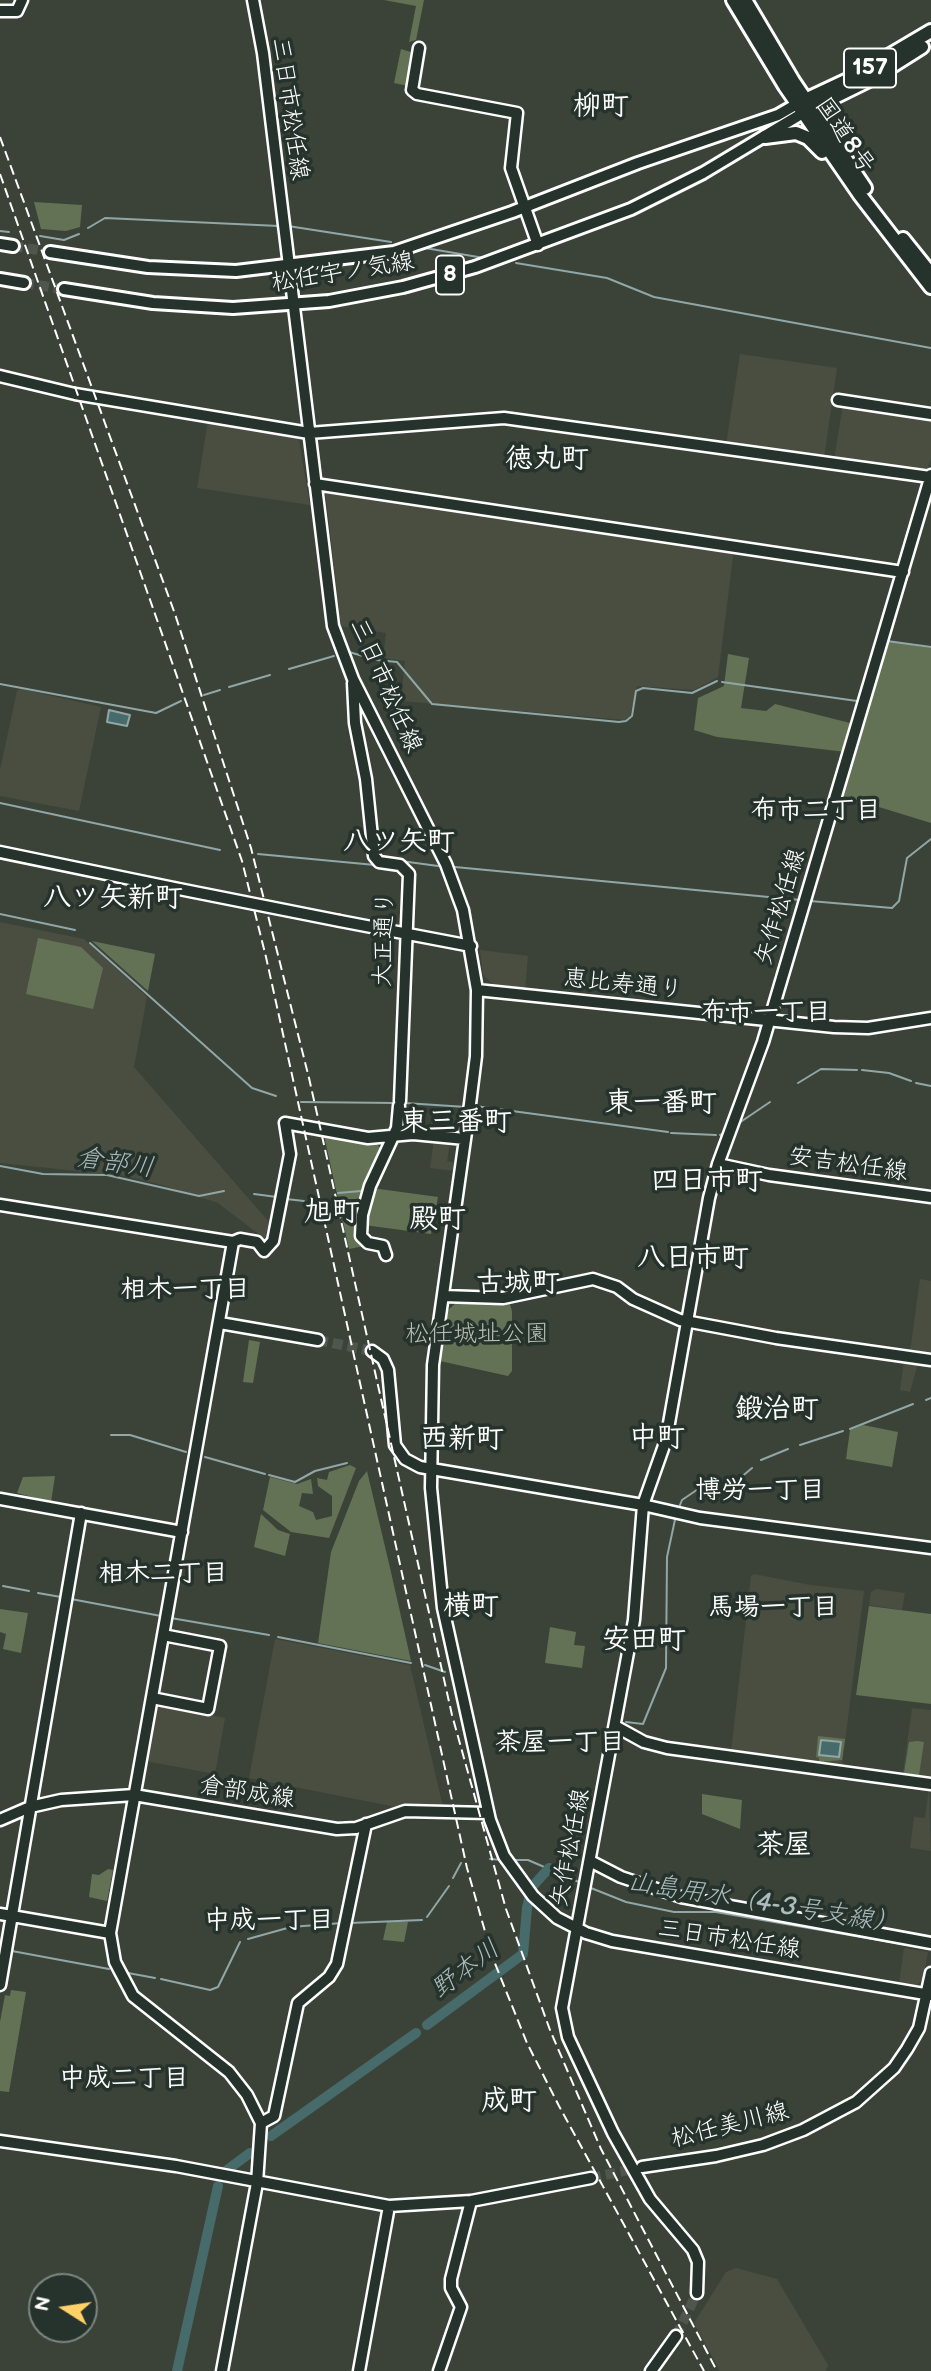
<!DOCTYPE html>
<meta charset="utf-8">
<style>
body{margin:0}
#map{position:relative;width:931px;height:2371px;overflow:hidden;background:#3b4339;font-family:"Balsamiq Sans",sans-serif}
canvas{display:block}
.north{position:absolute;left:28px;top:2273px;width:70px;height:70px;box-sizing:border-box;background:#26332d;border:2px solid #7d8581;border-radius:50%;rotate:282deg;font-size:19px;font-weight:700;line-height:28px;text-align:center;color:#fff}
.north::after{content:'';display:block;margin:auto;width:24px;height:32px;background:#ffd166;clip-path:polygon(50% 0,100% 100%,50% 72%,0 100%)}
</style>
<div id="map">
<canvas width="931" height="2371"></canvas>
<div class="north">N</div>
</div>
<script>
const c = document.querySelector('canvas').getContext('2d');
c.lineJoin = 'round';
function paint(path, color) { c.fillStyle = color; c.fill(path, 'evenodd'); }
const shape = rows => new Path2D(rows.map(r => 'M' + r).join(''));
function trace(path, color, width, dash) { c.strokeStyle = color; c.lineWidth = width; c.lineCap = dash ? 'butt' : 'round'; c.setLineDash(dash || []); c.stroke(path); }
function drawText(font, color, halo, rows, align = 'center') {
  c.font = font + ' "Balsamiq Sans","Klee One",sans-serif'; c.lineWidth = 7; c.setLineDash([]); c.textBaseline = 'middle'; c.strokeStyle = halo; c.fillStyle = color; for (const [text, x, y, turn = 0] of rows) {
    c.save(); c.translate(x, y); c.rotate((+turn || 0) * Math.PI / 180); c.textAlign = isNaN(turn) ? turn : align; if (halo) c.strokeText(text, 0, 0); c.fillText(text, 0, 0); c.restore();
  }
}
const built = shape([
 [740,354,837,368,824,458,726,445],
 [843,405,931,419,931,458,925,477,834,459],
 [208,421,298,435,310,505,197,488],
 [325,489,734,549,718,677,694,690,637,686,630,716,625,720,401,701,405,661,383,658,386,633,341,626],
 [21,689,101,707,79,811,0,796,0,770,17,691],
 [0,922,84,939,147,997,134,1067,269,1222,265,1239,218,1203,162,1185,125,1176,0,1163],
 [480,950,528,956,525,990,496,987,483,975],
 [434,1140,450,1143,447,1161,455,1163,454,1171,430,1168],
 [920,1279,931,1281,931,1355,910,1352],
 [904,1361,918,1363,910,1392,900,1390],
 [754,1574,810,1585,864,1591,842,1766,731,1752,751,1576],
 [876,1589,905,1593,902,1610,869,1605,871,1592],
 [275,1639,410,1665,443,1807,396,1807,249,1778],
 [160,1704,225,1718,215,1774,146,1761,157,1708],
 [912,1708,931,1710,931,1777,903,1773],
 [929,1788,931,1851,910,1848,914,1817,925,1818],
 [904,1948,928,1952,923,1979,917,1985,899,1983],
 [736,2268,777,2279,828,2365,826,2371,720,2371,694,2323,726,2272]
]);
const green = shape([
 [384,0,424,0,416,40,409,42,416,6],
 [401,49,414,53,408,86,394,83],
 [34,202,82,205,80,227,66,231,41,229],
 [887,641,931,648,931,823,843,796],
 [728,654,749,658,741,708,766,711,775,704,854,724,846,752,717,737,694,730,698,698,724,686],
 [38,938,81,947,103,968,93,1009,26,994],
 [92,941,155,954,148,991],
 [324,1135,377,1144,381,1149,361,1198,356,1222,357,1233,364,1246,349,1249],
 [372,1188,438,1197,431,1234,364,1225],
 [458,1301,509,1301,512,1311,512,1371,508,1376,440,1361,444,1314],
 [249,1340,260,1342,253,1383,243,1382],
 [863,1425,898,1432,892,1467,846,1459,850,1430],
 [350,1465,356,1468,329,1538,291,1532,263,1510,270,1477,297,1484,311,1479,313,1494,302,1493,299,1506,313,1512,316,1520,332,1516,332,1496,318,1486,317,1478,327,1480,329,1472],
 [367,1471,391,1572,411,1661,318,1643,331,1552,359,1481],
 [55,1476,51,1502,17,1493,23,1477],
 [261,1514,278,1530,290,1534,285,1556,254,1547],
 [869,1606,931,1614,931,1704,856,1695],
 [0,1609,28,1613,21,1653,3,1649,6,1634,0,1632],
 [550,1627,576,1632,574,1645,585,1646,582,1668,545,1663],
 [818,1736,845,1739,842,1760,819,1762,819,1758,816,1757],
 [918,1741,924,1742,919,1775,904,1773,909,1742],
 [702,1794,742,1800,740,1829,702,1814],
 [108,1869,113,1870,107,1901,89,1897,92,1874,99,1875],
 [387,1922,408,1922,404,1942,383,1940],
 [11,1990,26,1992,9,2092,0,2091,0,2022,5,1995,10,1996]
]);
const water = shape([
 [109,710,130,715,127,726,107,722,109,710],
 [821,1740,841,1742,839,1757,819,1755,821,1740]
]);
const stream = shape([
 [288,226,391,242],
 [88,228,105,218,279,226],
 [0,231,9,232],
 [40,236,64,240,79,234],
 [425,248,484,258],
 [516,263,607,278,654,297,931,348],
 [886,645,887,641,931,647],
 [349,652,377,660,397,662,432,704,619,722,626,721,632,716,636,691,643,688,692,693,717,681],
 [289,669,334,656],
 [878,672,884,651],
 [722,682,857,701],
 [0,684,156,713,181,701],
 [229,687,270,675],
 [204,695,220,690],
 [869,703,875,680],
 [0,803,220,850],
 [258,854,375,865],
 [401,861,438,866],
 [455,867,800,900],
 [810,901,892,908,899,901,907,858,931,839],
 [0,914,75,930],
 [90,943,252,1088,276,1096],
 [862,1070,889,1073,911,1081],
 [798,1083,821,1069,857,1070],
 [916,1083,931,1086],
 [301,1102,396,1103],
 [405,1103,466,1107],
 [475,1106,668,1132],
 [739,1123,770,1102],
 [671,1133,716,1135],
 [720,1135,723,1134],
 [0,1166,43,1174,107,1175,199,1196,224,1191],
 [338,1193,361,1191],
 [254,1194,277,1197],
 [286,1199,304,1201],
 [926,1400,931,1398],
 [850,1429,913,1404],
 [111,1435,130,1435,186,1452],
 [800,1445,843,1431],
 [205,1457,265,1474],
 [761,1460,788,1449],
 [269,1475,295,1482,315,1471,347,1463],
 [518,1479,527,1480],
 [532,1481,587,1489],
 [678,1510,682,1500,707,1483,737,1493,739,1479,752,1468],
 [807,1537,931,1554],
 [3,1586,29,1591],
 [38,1593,61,1597],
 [71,1599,161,1616],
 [171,1618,269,1635],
 [278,1637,411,1663],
 [425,1665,445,1672],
 [626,1722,643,1724,666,1668,667,1557,676,1515],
 [490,1859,503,1860],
 [512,1860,528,1860,579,1882],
 [453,1878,461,1863],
 [591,1888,626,1902,674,1912,716,1912,931,1949],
 [427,1917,449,1886],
 [350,1923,422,1920],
 [248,1939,291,1927,342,1923],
 [12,1951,109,1969],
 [128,1973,155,1978],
 [161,1979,210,1990,218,1987,240,1942]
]);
const river = shape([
 [427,2025,523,1954,527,1908,532,1887,549,1868],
 [271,2136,416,2033],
 [227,2170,250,2153],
 [177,2371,218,2186]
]);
const secondaryTunnel = shape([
 [318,1340,372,1351],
 [591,2178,638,2168],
 [676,2336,697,2293]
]);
const primaryTunnel = shape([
 [13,246,50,252],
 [24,283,64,289]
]);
const secondary = shape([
 [253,0,263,53,333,626,353,679,446,864,463,910,477,990,476,1056,470,1104,433,1365,431,1488,443,1608,490,1820,504,1856,533,1896,557,1918,586,1933,612,1941,931,1995],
 [0,11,17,11,22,0],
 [419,48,412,90,417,94,517,113,511,168,538,245],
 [0,376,75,394,309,433,504,418,930,477],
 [838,400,931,414],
 [315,484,903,572],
 [353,683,355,723,366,779,374,856,379,862,400,865,409,874,400,1101],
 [0,852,174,888],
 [340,921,471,946],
 [477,990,834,1027,868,1028,931,1018],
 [718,1164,769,1175,931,1197],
 [0,1205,233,1242,240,1239,257,1242,264,1251,273,1241,290,1154,285,1123,368,1138,413,1134,465,1139],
 [386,1255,383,1246,368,1243,361,1236,362,1215,370,1186,397,1128,399,1106],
 [443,1296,503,1298,593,1279,617,1287,633,1299,680,1320,776,1338,931,1360],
 [220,1323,318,1340],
 [372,1351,383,1359,388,1370,395,1445,405,1459,420,1467,643,1505,700,1518,931,1548],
 [0,1499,182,1532],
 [152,1698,208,1709,220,1646,163,1635],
 [615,1726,644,1742,667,1748,931,1784],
 [0,1820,30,1807,61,1800,134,1795,337,1829,356,1828,405,1811,488,1813],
 [590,1861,621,1877,681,1897,931,1943],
 [0,1914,110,1933],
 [0,1985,81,1513],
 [261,2123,274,2116,298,2003,329,1977,337,1964,366,1824],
 [0,2141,176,2166,389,2206,471,2201,591,2178],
 [642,2167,716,2156,763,2145,803,2130,856,2102,894,2068,907,2049,919,2028,931,1973],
 [697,2293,698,2262,693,2250,650,2199,613,2133,568,2037,562,2008,634,1620,643,1505,666,1440,709,1198,718,1164,763,1042,931,475],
 [222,2371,257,2183,261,2123,247,2095,229,2072,133,1996,115,1962,110,1933,233,1242],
 [359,2371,389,2206],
 [439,2371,461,2307,451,2288,451,2279,471,2201],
 [651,2371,676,2336]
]);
const primary = shape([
 [0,244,13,246],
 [50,252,148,267,236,271,394,252,512,212,638,163,778,115,797,104],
 [0,279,24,283],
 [64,289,153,303,233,308,329,301,403,287,475,267,631,209,703,173,803,113]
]);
const highway = shape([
 [733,0,785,86,860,195,931,287],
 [745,0,793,81,865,188],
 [799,103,848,80,931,31],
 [806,111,873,78,922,47],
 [765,137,796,133,808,138,822,152],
 [903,239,931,274]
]);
const rail = shape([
 [0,137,175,614,251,848,309,1078,452,1715,506,1909,550,2030,601,2149,717,2371],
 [0,174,242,861,266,957,467,1868,492,1956,527,2043,559,2106,704,2371]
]);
const secondaryBridge = shape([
 [174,888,340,921]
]);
const shields = [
 [870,68,52],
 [450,275,28]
];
const shieldNames = [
 ["157",870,68],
 ["8",450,275]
];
const streetNames = [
 ["三日市松任線",289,109,82],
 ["国道8号",844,136,56],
 ["松任宇ノ気線",343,273,-9],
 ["三日市松任線",385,686,66],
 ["矢作松任線",781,907,-73],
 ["大正通り",385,939,-88],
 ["恵比寿通り",623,985,6],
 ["安吉松任線",848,1165,8],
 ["倉部成線",247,1793,9],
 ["矢作松任線",571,1848,-79],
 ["三日市松任線",729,1940,9],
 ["松任美川線",730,2126,-14]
];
const parkNames = [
 ["松任城址公園",477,1335]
];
const neighbourhoodNames = [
 ["布市二丁目",816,811],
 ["布市一丁目",766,1013],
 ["相木一丁目",185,1290],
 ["博労一丁目",760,1491],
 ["相木二丁目",163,1574],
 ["馬場一丁目",773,1608],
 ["茶屋一丁目",560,1743],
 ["中成一丁目",269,1921],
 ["中成二丁目",124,2079]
];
const waterNames = [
 ["倉部川",115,1164,8],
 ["山島用水（4-3号支線）",763,1904,9],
 ["野本川",466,1970,-37]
];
const quarterNames = [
 ["柳町",601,107],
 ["徳丸町",547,460],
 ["八ツ矢町",399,843],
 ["八ツ矢新町",113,899],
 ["東一番町",661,1104],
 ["東三番町",456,1123],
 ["四日市町",707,1182],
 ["旭町",332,1213],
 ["殿町",438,1220],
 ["八日市町",693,1259],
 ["古城町",518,1284],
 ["鍛治町",777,1410],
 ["中町",657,1439],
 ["西新町",462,1440],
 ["横町",471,1607],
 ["安田町",644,1641],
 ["茶屋",784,1846],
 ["成町",509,2102]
];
paint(built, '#4a4e41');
paint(green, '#637254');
paint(water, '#476b6b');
trace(water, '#91a6a6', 2);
trace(stream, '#91a6a6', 2);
trace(river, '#476b6b', 10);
trace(secondaryTunnel, '#4f564d', 10, [10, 5]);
trace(primaryTunnel, '#4f564d', 10, [10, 5]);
trace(secondary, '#fff', 15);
trace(primary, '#fff', 16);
trace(highway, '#fff', 18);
trace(secondary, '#26332d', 10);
trace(primary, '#26332d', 10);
trace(highway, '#26332d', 12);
trace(rail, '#fff', 2, [10, 5]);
trace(secondaryBridge, '#fff', 15, []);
trace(secondaryBridge, '#26332d', 10);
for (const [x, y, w] of shields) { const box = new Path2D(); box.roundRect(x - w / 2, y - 19.5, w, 39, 5); c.fillStyle = '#26332d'; c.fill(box); trace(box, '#fff', 2); }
drawText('bold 23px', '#fff', null, shieldNames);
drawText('24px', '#fff', '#26332d', streetNames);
drawText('24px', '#b9c0b2', '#26332d', parkNames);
drawText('bold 26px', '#fff', '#26332d', neighbourhoodNames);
drawText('italic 26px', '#acbcbc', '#26332d', waterNames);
drawText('bold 28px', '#fff', '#26332d', quarterNames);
</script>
